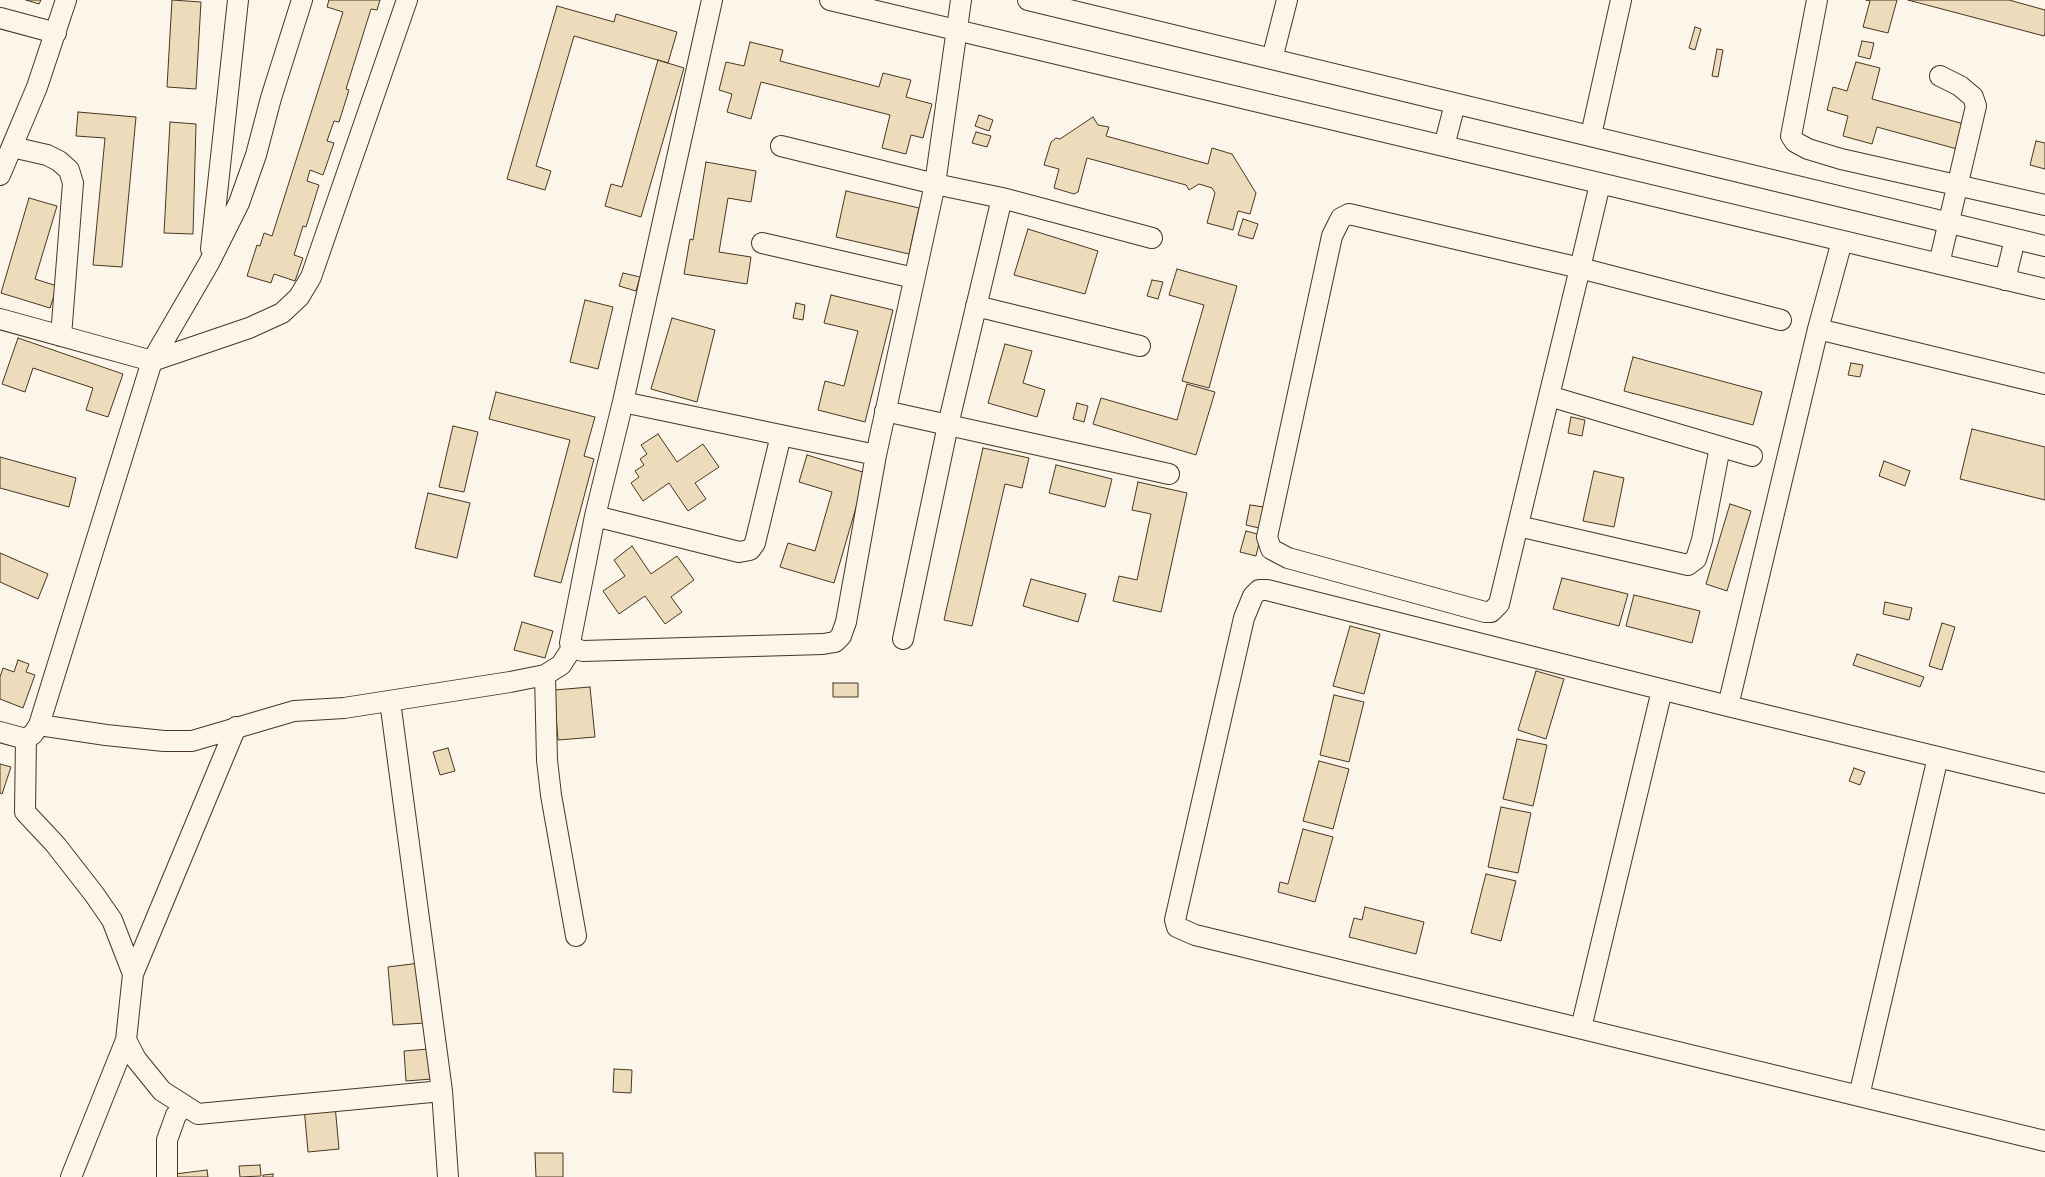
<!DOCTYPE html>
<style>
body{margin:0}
canvas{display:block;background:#fbf6e9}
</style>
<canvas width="2045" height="1177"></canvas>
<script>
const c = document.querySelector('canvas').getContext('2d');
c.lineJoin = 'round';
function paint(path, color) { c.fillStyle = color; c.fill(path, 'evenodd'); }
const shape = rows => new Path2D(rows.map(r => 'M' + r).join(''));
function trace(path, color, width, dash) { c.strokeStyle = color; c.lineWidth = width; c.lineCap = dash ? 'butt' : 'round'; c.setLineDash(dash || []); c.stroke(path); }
const building = shape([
 [26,0,41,0,39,4,26,0],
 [172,0,201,2,196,89,167,87,172,0],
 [329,0,380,0,377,10,371,9,346,89,349,90,339,122,334,121,327,141,334,143,323,175,310,170,307,181,319,185,306,227,303,226,294,255,303,258,295,281,274,274,271,283,247,276,257,245,260,246,264,233,272,236,343,12,327,7,329,0],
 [1866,0,1897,0,1888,33,1863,27,1870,1,1866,0],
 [1908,0,2009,0,2045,10,2045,33,2044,36,1908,0],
 [557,6,614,22,616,14,677,32,668,63,574,36,536,166,551,171,545,190,507,179,557,6],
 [1695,27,1701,29,1695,50,1689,48,1695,27],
 [1862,41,1874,43,1870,59,1858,56,1862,41],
 [750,42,783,50,780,61,879,87,883,73,911,80,906,97,932,104,923,138,911,135,906,154,882,148,890,115,761,82,751,119,727,112,732,94,719,90,726,62,744,66,750,42],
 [1717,49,1723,50,1718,77,1712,76,1717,49],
 [658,60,684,68,641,217,605,206,611,184,622,187,658,60],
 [1856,62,1880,68,1872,99,1964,124,1957,149,1877,127,1872,144,1843,136,1848,116,1827,110,1833,87,1847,91,1856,62],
 [78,112,136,117,122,267,93,265,105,138,76,136,78,112],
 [979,115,993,120,989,131,975,126,979,115],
 [1093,117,1098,125,1109,127,1106,136,1208,164,1212,148,1232,154,1256,193,1250,214,1238,211,1233,230,1207,223,1215,193,1212,188,1199,184,1189,190,1186,185,1087,158,1078,192,1074,194,1054,188,1059,169,1044,165,1051,142,1056,138,1060,139,1093,117],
 [170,122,196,124,193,234,164,233,170,122],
 [976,132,991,136,987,147,972,143,976,132],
 [2036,141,2045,143,2045,169,2030,165,2036,141],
 [706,162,756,171,751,202,728,198,719,252,751,257,747,284,684,274,690,239,693,240,706,162],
 [846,191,919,208,909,254,836,237,846,191],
 [29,198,57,206,35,279,57,286,50,308,1,293,29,198],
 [1243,219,1258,224,1253,239,1238,235,1243,219],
 [1028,229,1098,251,1085,294,1014,275,1028,229],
 [1177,269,1237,286,1209,388,1182,381,1204,305,1169,295,1177,269],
 [623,273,640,277,636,291,619,286,623,273],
 [1152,280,1163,282,1158,299,1147,296,1152,280],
 [831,295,893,310,865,422,818,410,825,381,844,386,858,331,824,323,831,295],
 [585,300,613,307,598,369,570,362,585,300],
 [796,303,805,305,803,320,793,318,796,303],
 [672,318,715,330,697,402,651,389,672,318],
 [18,338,123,374,108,417,86,410,93,388,33,368,25,392,2,384,18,338],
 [1005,344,1032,351,1023,383,1045,390,1037,417,988,403,1005,344],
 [1633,357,1762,392,1753,425,1624,391,1633,357],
 [1851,363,1863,365,1860,377,1848,375,1851,363],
 [1187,384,1215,392,1196,455,1093,424,1101,398,1177,420,1187,384],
 [496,392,595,417,584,456,594,459,561,583,534,576,570,440,489,419,496,392],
 [1077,403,1088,406,1084,422,1073,419,1077,403],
 [1571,417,1585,420,1582,436,1568,433,1571,417],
 [453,426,478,432,464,492,439,487,453,426],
 [1972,429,2045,447,2045,500,1960,479,1972,429],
 [658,434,677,462,703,444,719,467,695,483,706,499,688,511,669,483,643,501,631,483,639,477,635,471,644,465,640,459,647,454,641,445,658,434],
 [983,448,1029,458,1022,488,1005,484,972,626,944,620,983,448],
 [807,455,866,473,834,583,780,567,788,543,815,551,832,492,799,482,807,455],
 [0,457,76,478,69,507,0,488,0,457],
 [1884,461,1910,471,1905,486,1879,476,1884,461],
 [1056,465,1112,479,1105,507,1049,493,1056,465],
 [1594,471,1624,478,1614,527,1583,521,1594,471],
 [1138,482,1187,493,1161,612,1113,601,1119,576,1137,580,1151,514,1132,510,1138,482],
 [428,493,470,503,457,558,415,548,428,493],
 [1730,504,1751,511,1727,591,1706,584,1730,504],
 [1250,505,1264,507,1259,528,1246,525,1250,505],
 [1246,531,1261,535,1256,556,1240,552,1246,531],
 [632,546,651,574,677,556,694,580,671,597,682,612,665,624,645,596,619,614,603,591,625,576,614,560,632,546],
 [0,553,48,574,38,599,0,582,0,553],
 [1562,578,1628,594,1619,626,1553,609,1562,578],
 [1031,579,1086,594,1078,622,1023,606,1031,579],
 [1634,595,1700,611,1692,643,1626,626,1634,595],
 [1885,602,1912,608,1909,620,1883,614,1885,602],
 [522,622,553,631,545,658,514,650,522,622],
 [1942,623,1955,627,1942,670,1929,666,1942,623],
 [1350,626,1380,634,1364,694,1333,686,1350,626],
 [1857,654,1924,677,1920,687,1853,665,1857,654],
 [18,660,29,664,26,672,35,675,23,708,0,699,0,677,3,668,14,672,18,660],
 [1536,671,1564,679,1546,739,1518,730,1536,671],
 [833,683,858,683,858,697,833,697,833,683],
 [590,687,595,737,558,740,554,690,590,687],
 [1334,695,1364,702,1349,762,1320,755,1334,695],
 [1517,739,1547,745,1533,806,1503,799,1517,739],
 [448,748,455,771,440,775,433,752,448,748],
 [1319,761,1349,769,1333,829,1303,821,1319,761],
 [0,764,11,767,2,794,0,793,0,764],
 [1854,768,1865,772,1860,785,1849,781,1854,768],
 [1501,807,1531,813,1518,873,1488,867,1501,807],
 [1303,829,1333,837,1315,902,1278,892,1280,882,1288,884,1303,829],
 [1486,874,1516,881,1501,941,1471,933,1486,874],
 [1365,907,1424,922,1416,954,1349,937,1354,918,1362,920,1365,907],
 [420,963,425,1023,393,1025,388,967,420,963],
 [429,1049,432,1079,406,1081,404,1051,429,1049],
 [614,1069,632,1070,631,1093,613,1092,614,1069],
 [335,1105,339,1149,308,1152,304,1107,335,1105],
 [535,1153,563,1153,563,1177,536,1177,535,1153],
 [260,1165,261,1176,240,1177,239,1166,260,1165],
 [207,1170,208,1177,175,1177,175,1174,207,1170],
 [273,1174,273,1177,263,1177,263,1175,273,1174]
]);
const minor = shape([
 [830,0,2045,289],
 [1028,0,2045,246],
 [1817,0,1791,136,1795,142,1808,149,1841,159,2045,205],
 [0,18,56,33],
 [1272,59,1287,0],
 [1591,135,1621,0],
 [781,146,935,184,1002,198,1152,238],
 [1444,146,1455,104],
 [12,147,47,155,59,161,69,170,73,183,61,336],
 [0,175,37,87,66,0],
 [1600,184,1580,268,1549,396,1499,604,1491,612,1485,612,1288,558,1271,549,1267,537,1332,236,1341,218,1349,214,1580,268,1781,320],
 [1842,241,1818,329,2045,384],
 [762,243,914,278],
 [211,249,238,0],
 [1939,264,1976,106,1973,97,1960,86,1940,76],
 [2005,280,2015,239],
 [976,306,1140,346],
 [0,319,152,361,249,328,282,313,299,297,311,277,407,0],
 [1818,329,1728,706,1267,590,1259,590,1253,596,1244,618,1175,920,1177,927,1195,935,2045,1141],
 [1549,396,1752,456],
 [623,402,876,455],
 [885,411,1169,474],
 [595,516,739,552,750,550,755,543,781,435],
 [1518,526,1688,565,1696,559,1702,540,1720,447],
 [903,639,948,425,1002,198],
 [572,648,583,651,823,644,835,642,841,636,846,622,876,455,935,184,961,0],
 [545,675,547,760,551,795,576,936],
 [390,701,442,1091,448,1177],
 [1728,706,2045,783],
 [39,725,106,735,164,741,192,741,294,711,344,708,510,682,545,675,561,665,572,648,570,643,595,516,623,402,712,0],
 [0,732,26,739,33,734,39,725,152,361,209,263,239,203,256,155,271,98,302,0],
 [26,739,25,812,55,844,94,894,112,920,133,974,126,1040,136,1059,162,1091,198,1114,442,1091],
 [133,974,236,727],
 [1581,1028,1662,690],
 [1859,1096,1938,757],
 [71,1177,126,1040],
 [167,1177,167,1140,176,1115,184,1107]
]);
paint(building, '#ecdcbc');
trace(building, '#4a3520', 1);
trace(minor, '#4a3520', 22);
trace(minor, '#fbf6e9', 20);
</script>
